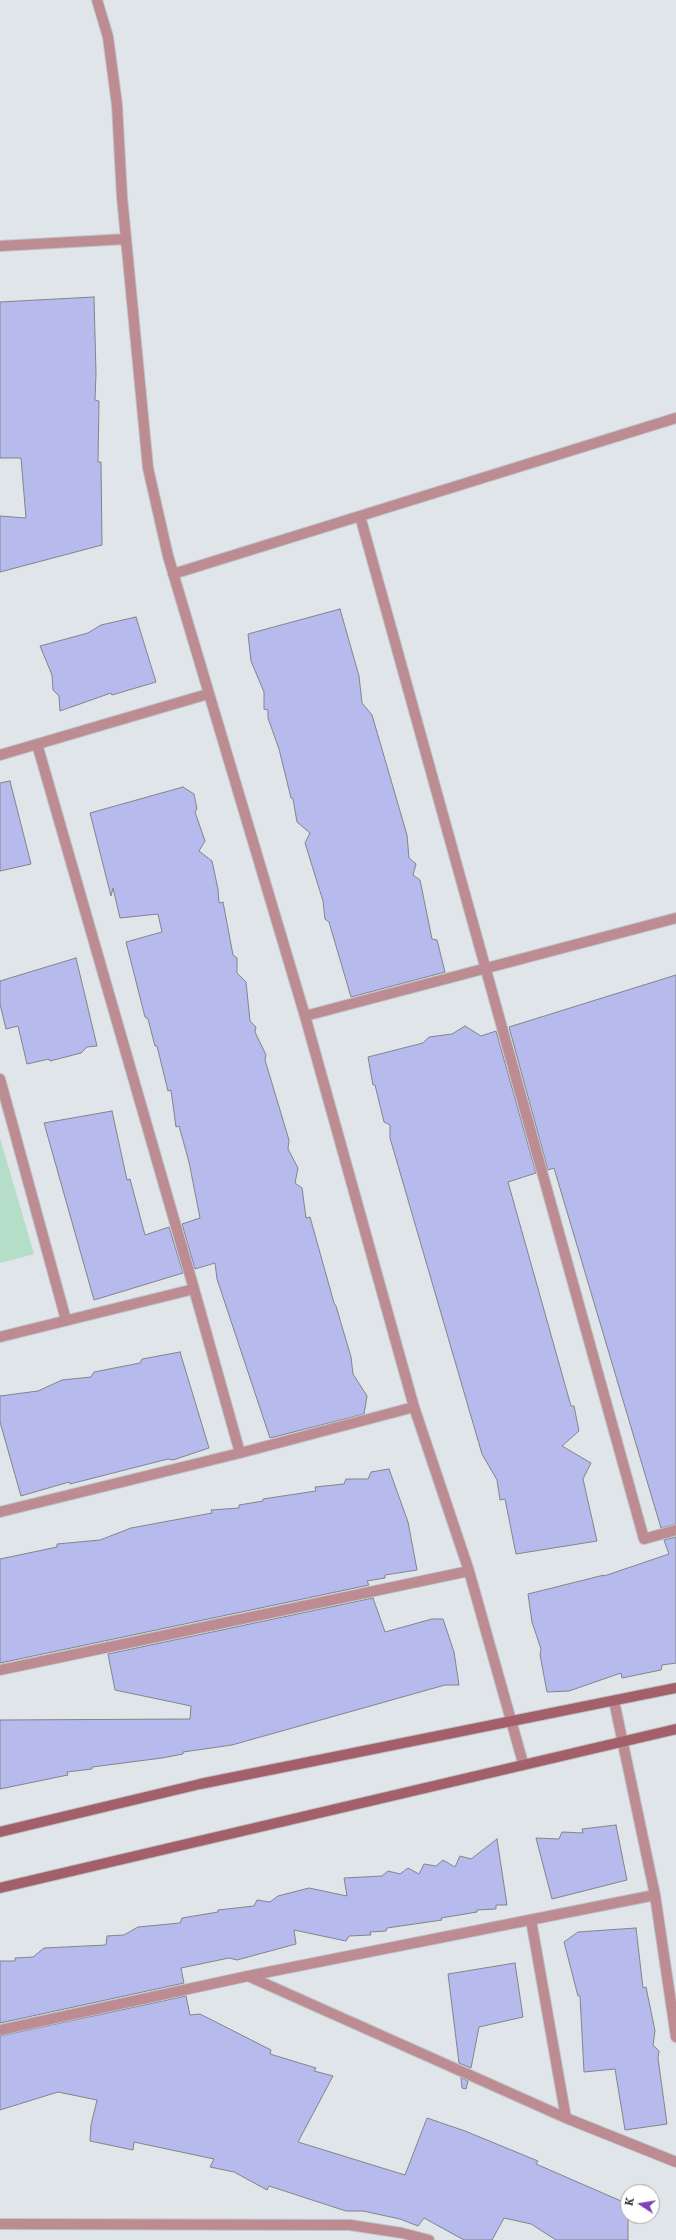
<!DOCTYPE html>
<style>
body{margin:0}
#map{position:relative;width:676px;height:2240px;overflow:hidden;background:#dfe5e9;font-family:"Noto Serif",serif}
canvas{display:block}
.north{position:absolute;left:620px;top:2184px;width:40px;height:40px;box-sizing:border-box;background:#fff;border:1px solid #a9a9aa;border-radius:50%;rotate:282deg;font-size:11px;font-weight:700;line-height:16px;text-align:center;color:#27292a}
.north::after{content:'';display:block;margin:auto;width:14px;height:18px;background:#7d43b9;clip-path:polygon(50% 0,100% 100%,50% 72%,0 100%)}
</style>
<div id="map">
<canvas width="676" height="2240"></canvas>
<div class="north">K</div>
</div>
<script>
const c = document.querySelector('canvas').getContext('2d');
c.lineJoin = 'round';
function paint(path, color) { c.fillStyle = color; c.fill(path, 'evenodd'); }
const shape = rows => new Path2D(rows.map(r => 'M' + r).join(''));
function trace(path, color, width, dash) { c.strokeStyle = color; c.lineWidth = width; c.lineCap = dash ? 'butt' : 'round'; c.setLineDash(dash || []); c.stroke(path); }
const green = shape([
 [0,1138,34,1254,0,1263]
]);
const building = shape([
 [94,297,96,374,95,400,99,401,98,462,101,462,102,545,0,572,0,516,26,518,21,458,0,458,0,302,94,297],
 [340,609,359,676,362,703,372,715,407,835,409,858,416,864,413,875,420,880,432,939,437,940,445,972,351,997,329,922,325,919,323,901,305,843,310,833,297,822,293,799,291,798,279,749,268,718,268,710,264,709,264,692,251,661,248,634,340,609],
 [136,617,156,682,112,695,111,693,60,711,59,696,53,690,52,675,40,646,88,633,101,625,136,617],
 [10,781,31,864,0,871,0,783,10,781],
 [183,787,194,794,197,809,195,812,205,841,199,851,212,861,218,889,219,903,223,902,233,955,237,958,237,973,246,982,250,1021,256,1027,255,1032,266,1055,265,1060,289,1140,288,1149,298,1168,295,1183,302,1188,306,1218,310,1217,334,1303,336,1306,351,1357,353,1374,367,1396,364,1414,270,1438,217,1279,215,1263,195,1269,182,1224,200,1218,189,1162,179,1126,176,1127,171,1090,168,1091,157,1046,155,1046,148,1019,145,1017,126,942,162,932,158,914,120,918,113,888,111,896,90,813,183,787],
 [76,958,97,1046,87,1047,81,1053,50,1061,49,1059,27,1064,18,1026,6,1029,0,1004,0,981,76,958],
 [676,975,676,1524,661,1528,554,1168,548,1170,509,1027,676,975],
 [465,1026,481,1036,496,1031,536,1173,508,1182,571,1406,574,1406,579,1431,562,1446,591,1463,583,1479,597,1541,516,1554,505,1499,500,1500,497,1480,482,1454,390,1138,390,1125,384,1122,375,1085,373,1085,368,1057,423,1043,429,1037,452,1034,465,1026],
 [112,1111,127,1180,130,1179,145,1235,169,1227,183,1273,94,1300,44,1123,112,1111],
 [180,1352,209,1448,173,1460,168,1459,70,1484,69,1482,21,1496,0,1422,0,1396,38,1391,62,1380,91,1377,94,1372,140,1363,142,1359,180,1352],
 [389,1469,408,1522,417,1570,385,1575,385,1578,367,1581,369,1585,0,1663,0,1559,57,1547,57,1544,100,1540,131,1528,212,1513,211,1510,239,1508,239,1505,263,1501,263,1499,316,1491,315,1487,344,1484,346,1479,368,1479,371,1472,389,1469],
 [676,1537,676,1663,662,1665,661,1670,622,1678,621,1673,569,1691,547,1692,540,1655,541,1649,532,1622,528,1594,604,1575,604,1576,669,1554,664,1540,676,1537],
 [373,1598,385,1632,432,1619,443,1619,454,1652,459,1685,445,1685,232,1745,183,1752,183,1754,162,1758,92,1767,92,1769,67,1772,68,1775,0,1789,0,1720,190,1719,191,1706,115,1690,108,1654,373,1598],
 [616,1825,627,1880,552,1899,536,1838,559,1839,562,1832,583,1833,582,1829,616,1825],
 [497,1839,507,1905,496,1905,496,1909,477,1910,477,1912,441,1918,442,1920,387,1928,386,1931,370,1932,371,1935,349,1936,346,1941,294,1930,296,1944,237,1960,229,1958,181,1968,184,1983,0,2023,0,1961,15,1961,15,1958,33,1957,44,1948,106,1945,107,1936,124,1935,138,1927,180,1923,182,1918,218,1912,218,1910,254,1906,257,1900,270,1902,278,1896,309,1888,347,1896,344,1878,382,1876,388,1871,400,1874,408,1868,419,1874,424,1864,436,1866,443,1860,455,1867,460,1856,471,1859,497,1839],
 [636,1928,643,1988,646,1987,655,2031,653,2045,659,2051,658,2058,667,2124,625,2130,615,2069,584,2072,580,1996,578,1996,564,1942,578,1932,636,1928],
 [515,1963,523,2017,479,2027,471,2068,459,2063,448,1974,515,1963],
 [186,1996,190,2015,200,2014,271,2050,270,2054,316,2068,314,2071,333,2076,298,2142,405,2175,427,2118,465,2131,538,2161,536,2164,628,2204,628,2240,556,2240,531,2224,504,2218,492,2240,464,2240,424,2218,418,2226,400,2219,363,2211,346,2211,269,2186,267,2190,234,2172,210,2167,214,2159,134,2142,133,2150,90,2141,91,2125,97,2100,58,2092,0,2110,0,2036,186,1996],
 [461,2078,468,2081,466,2089,462,2088,461,2078]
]);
const street = shape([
 [97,0,108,37,117,105,122,197,148,468,168,556,305,1016,414,1407,469,1571,523,1763],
 [0,246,126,239],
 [360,516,644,1539,676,1530],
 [173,574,676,418],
 [37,744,194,1289,240,1453],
 [0,755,208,694],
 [305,1016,676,918],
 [0,1079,66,1320],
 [0,1337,194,1289],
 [0,1512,240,1453,414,1407],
 [0,1670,469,1571],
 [614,1701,655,1895,676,2037],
 [531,1920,566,2118],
 [248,1976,566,2118,676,2162],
 [0,2030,248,1976,655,1895],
 [0,2224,350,2225,402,2233,429,2240]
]);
const secondary = shape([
 [0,1832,200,1784,676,1688],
 [0,1888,676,1729]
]);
paint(green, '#b4dec8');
paint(building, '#b6baed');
trace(building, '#83848a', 1);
trace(street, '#bec3c7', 12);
trace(secondary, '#bec3c7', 12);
trace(street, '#bc8c92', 10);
trace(secondary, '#a4606a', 10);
</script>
